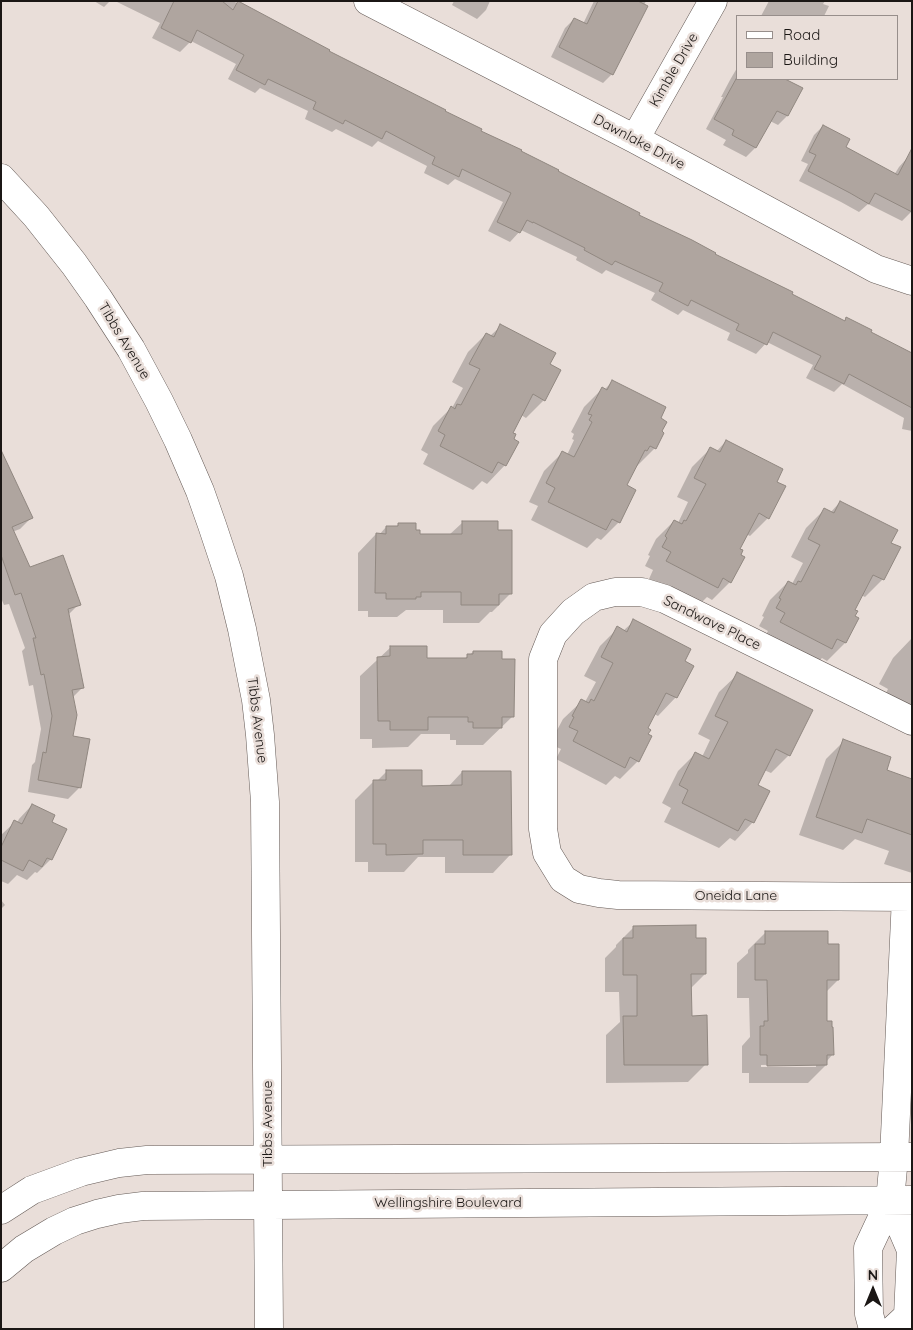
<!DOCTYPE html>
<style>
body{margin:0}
#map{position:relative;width:913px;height:1330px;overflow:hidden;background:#e9ded9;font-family:Quicksand,sans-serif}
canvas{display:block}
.frame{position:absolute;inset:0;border:2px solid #1b1715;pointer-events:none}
.legend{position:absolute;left:736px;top:15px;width:162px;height:65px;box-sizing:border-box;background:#e9ded9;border:1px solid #978e8b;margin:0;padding:6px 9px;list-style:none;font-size:15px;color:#1b1715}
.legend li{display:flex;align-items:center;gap:10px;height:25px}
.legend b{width:25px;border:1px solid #978e8b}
.north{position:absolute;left:848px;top:1265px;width:50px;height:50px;-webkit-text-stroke:4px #e9ded9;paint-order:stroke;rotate:0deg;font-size:14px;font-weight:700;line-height:20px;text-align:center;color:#1b1715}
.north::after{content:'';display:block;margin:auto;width:18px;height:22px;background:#1b1715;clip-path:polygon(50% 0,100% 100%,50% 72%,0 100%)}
</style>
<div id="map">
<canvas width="913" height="1330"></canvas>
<div class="frame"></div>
<ul class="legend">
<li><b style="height:6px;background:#fff"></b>Road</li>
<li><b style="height:14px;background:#afa59f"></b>Building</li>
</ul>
<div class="north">N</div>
</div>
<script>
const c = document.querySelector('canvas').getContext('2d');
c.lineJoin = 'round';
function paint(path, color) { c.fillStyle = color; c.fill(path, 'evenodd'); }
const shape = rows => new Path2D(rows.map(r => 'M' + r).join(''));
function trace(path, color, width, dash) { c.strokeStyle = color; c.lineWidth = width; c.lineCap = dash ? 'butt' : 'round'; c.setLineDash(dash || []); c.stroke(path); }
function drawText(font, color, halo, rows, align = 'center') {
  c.font = font + ' Quicksand,sans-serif'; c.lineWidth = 5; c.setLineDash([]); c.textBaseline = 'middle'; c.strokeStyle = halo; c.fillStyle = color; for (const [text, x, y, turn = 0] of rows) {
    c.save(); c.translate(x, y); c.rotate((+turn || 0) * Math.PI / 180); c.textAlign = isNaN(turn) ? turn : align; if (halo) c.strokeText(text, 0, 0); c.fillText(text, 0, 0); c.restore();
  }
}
const shadow = shape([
 [94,1,110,1,104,7],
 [115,1,233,1,328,50,328,51,443,112,637,216,843,322,847,318,869,332,912,355,912,431,902,429,904,418,842,384,834,392,806,378,813,365,767,342,756,354,727,340,730,333,683,310,678,315,651,300,655,293,606,270,602,274,576,260,577,257,523,231,521,230,510,242,488,231,503,202,455,179,448,185,424,173,427,166,378,141,372,147,336,129,332,132,305,119,308,111,260,88,255,93,228,79,236,64,191,41,180,52,152,38,160,23],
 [454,1,490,1,486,10,477,19,452,5],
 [594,1,646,1,612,74,603,83,551,57,565,28,574,19,583,24],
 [769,1,825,1,823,4,829,6,824,16,761,16],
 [737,68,737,79,784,79,787,116,778,125,770,121,755,148,746,157,723,145,726,140,706,129,723,97,721,97,730,80],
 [823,126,844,147,894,175,899,167,908,157,912,211,902,221,868,204,859,212,841,202,799,181,808,164,801,161,814,135],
 [501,326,548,365,544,400,526,418,521,415,511,433,512,440,517,442,505,465,487,484,482,481,473,490,423,464,428,454,421,450,433,426,451,408,452,408,463,388,452,382,468,352,486,334,490,336],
 [612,382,659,419,655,448,637,466,635,466,625,486,619,522,601,540,597,538,587,548,531,520,538,506,529,502,544,471,562,453,567,455,574,440,572,439,574,434,571,432,584,407,602,389,604,390],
 [726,441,776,482,768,518,750,536,746,534,739,549,730,582,712,600,707,597,699,605,649,579,653,570,645,566,650,556,648,555,656,539,674,521,678,523,688,502,677,497,692,467,710,449,716,452],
 [1,463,32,517,20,529,12,532,29,568,79,604,68,615,83,687,72,698,72,737,80,787,68,799,28,792,32,765,35,762,41,729,33,685,29,686,22,651,25,648,9,604,4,605,1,598],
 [840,502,890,543,883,579,865,597,861,595,853,610,854,616,857,618,845,643,827,661,822,658,813,667,763,640,768,631,759,626,764,617,762,616,770,600,788,582,792,584,803,563,791,557,806,528,824,510,830,513],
 [462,523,497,532,510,594,492,612,490,612,479,623,443,623,443,610,406,610,397,617,368,617,368,611,358,611,358,553,376,534,379,535,386,527,396,527,399,524,419,535,449,535],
 [634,621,683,662,692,666,676,697,658,716,654,714,646,728,638,761,620,779,615,776,606,785,556,759,561,749,552,745,557,735,555,734,563,719,582,701,585,702,596,682,584,676,600,646,618,628,623,631],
 [912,638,912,711,884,697,888,689,879,684,893,658],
 [391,647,426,659,464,659,473,652,501,660,513,716,483,745,456,745,456,740,450,740,450,734,421,734,408,747,372,748,372,739,360,739,360,676],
 [738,674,789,755,771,773,764,770,756,786,753,822,735,841,730,838,719,848,664,822,671,808,662,803,678,771,696,753,702,757,710,740,698,734,719,692],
 [844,741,885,771,912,780,912,873,884,864,889,851,855,839,843,850,799,835,826,759],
 [386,772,420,787,448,787,462,772,511,854,493,873,445,873,445,857,418,857,404,872,368,872,368,862,355,862,355,800,373,782,376,782],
 [32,805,50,823,51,859,37,873,35,872,27,880,17,875,8,884,1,881,1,835,15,822,17,823,19,819],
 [1,900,5,905,1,909],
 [634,927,695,939,705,974,690,989,690,1017,706,1064,688,1082,606,1083,606,1035,620,1022,619,992,605,992,605,958,616,947,616,945],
 [766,932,827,945,838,980,826,992,826,1022,833,1054,826,1062,826,1065,808,1083,749,1083,749,1073,742,1073,742,1046,750,1037,749,998,737,998,737,963,748,953,748,950],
 [816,1064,816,1067,761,1067,761,1065]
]);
const building = shape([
 [174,1,222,1,233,10,238,1,330,50,329,51,446,110,445,111,482,129,481,131,522,150,521,151,559,170,558,171,640,213,639,215,692,240,716,253,715,254,793,292,792,294,845,321,846,317,872,330,871,332,912,353,912,408,849,374,844,384,814,369,821,356,773,332,767,345,736,330,739,324,691,300,688,306,659,291,663,283,615,261,612,265,584,250,585,248,533,222,533,223,527,220,520,233,497,222,511,193,462,169,459,177,432,164,435,157,386,131,382,139,345,120,343,124,313,109,316,102,268,79,265,85,236,70,244,55,197,30,191,43,161,28,174,1],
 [598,1,638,1,648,6,613,75,559,47,574,18,587,24,598,1],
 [736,79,785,79,803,88,788,116,777,111,756,148,732,135,734,130,714,119,736,79],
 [823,125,850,139,846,147,898,175,912,148,912,212,875,193,869,204,850,193,808,171,816,155,809,152,823,125],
 [500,324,556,353,550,364,561,370,545,401,533,394,513,433,516,434,514,439,519,442,506,466,498,462,492,473,440,446,445,435,438,431,451,406,455,409,457,404,461,405,480,369,469,364,486,333,494,337,500,324],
 [612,380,666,407,661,418,667,422,662,431,664,433,656,449,650,446,647,451,645,450,627,485,636,490,620,523,612,519,606,530,548,502,555,488,546,483,562,451,574,457,592,422,589,420,592,415,588,414,602,387,607,390,612,380],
 [726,440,783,469,777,482,786,486,769,519,759,513,740,549,743,550,741,555,745,557,731,583,723,578,718,588,666,561,671,552,662,547,667,538,665,536,674,520,682,524,684,520,686,521,706,484,694,478,710,447,720,452,726,440],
 [1,450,33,518,12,527,30,567,63,555,81,605,68,609,84,688,72,690,77,715,73,736,90,739,81,788,38,780,43,752,46,753,52,716,44,674,41,675,33,638,36,638,21,593,15,595,1,555,1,450],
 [840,501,898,530,891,543,901,547,884,580,873,575,855,610,858,611,855,616,859,618,846,643,837,639,832,649,780,622,785,613,776,608,781,599,779,598,788,581,796,585,798,581,801,582,820,545,808,539,824,508,834,513,840,501],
 [462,521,498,521,498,530,512,530,512,594,499,594,499,605,461,605,461,592,421,592,421,597,416,597,416,599,386,599,386,593,375,593,376,533,386,534,386,526,398,526,398,523,416,523,416,530,420,530,420,534,462,534,462,521],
 [633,619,691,649,685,661,694,666,677,698,666,693,648,728,651,730,648,734,652,736,639,762,630,757,625,768,573,741,578,731,569,727,574,717,572,716,581,699,589,703,591,699,594,701,613,663,601,657,617,626,627,632,633,619],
 [390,646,427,646,427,658,467,658,467,654,473,654,473,651,502,651,502,659,515,659,514,717,502,717,502,728,473,728,473,722,468,722,468,717,428,717,428,730,390,730,390,721,378,721,377,657,390,656,390,646],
 [737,672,813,710,790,756,776,749,758,785,770,791,754,823,745,819,738,831,682,803,688,790,679,785,695,752,709,759,728,722,715,716,737,672],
 [843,739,891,757,887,770,912,779,912,835,867,819,862,833,816,817,843,739],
 [386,770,422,770,422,786,462,785,462,771,511,771,512,855,463,855,463,840,423,840,423,854,386,855,386,844,373,844,373,780,386,780,386,770],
 [32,804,55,815,52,822,67,829,52,860,47,858,42,867,29,860,23,871,1,860,1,847,14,820,22,824,32,804],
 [696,925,696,938,706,938,706,974,691,974,692,1016,707,1015,708,1065,624,1065,623,1016,637,1016,637,975,623,975,623,938,633,938,633,926,696,925],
 [765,931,828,931,828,944,839,944,839,980,827,980,827,1021,832,1021,832,1027,833,1027,834,1055,827,1055,827,1065,767,1066,767,1055,760,1055,760,1026,764,1026,764,1021,768,1021,767,980,755,980,755,944,765,944,765,931]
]);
const minor = shape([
 [368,1,635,139,876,269,912,281],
 [635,139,713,1],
 [1,178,36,216,74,264,98,298,131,349,159,401,178,440,200,491,212,525,229,576,242,629,256,700,260,735,265,802,269,1329],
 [912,721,665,599,642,592,615,592,594,597,573,612,553,634,543,659,543,829,547,853,563,879,579,889,599,893,618,895,912,897],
 [890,1201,911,1250,908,1316,894,1329],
 [1,1210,32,1190,81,1172,119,1163,147,1160,912,1157],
 [1,1268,24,1249,54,1231,75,1221,97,1214,119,1209,143,1206,912,1200],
 [873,1329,869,1314,868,1248,890,1201,894,1157,906,897]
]);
const streetNames = [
 ["Kimble Drive",674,70,-60],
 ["Dawnlake Drive",639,142,28],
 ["Tibbs Avenue",124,341,59],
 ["Sandwave Place",712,623,26],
 ["Tibbs Avenue",257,720,83],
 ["Oneida Lane",736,896],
 ["Tibbs Avenue",268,1124,-90],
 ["Wellingshire Boulevard",448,1203]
];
paint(shadow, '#0003');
paint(building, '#afa59f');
trace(building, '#908780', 1);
trace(minor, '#645a56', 29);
trace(minor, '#fff', 28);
drawText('14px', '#1b1715', '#e9ded9', streetNames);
</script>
